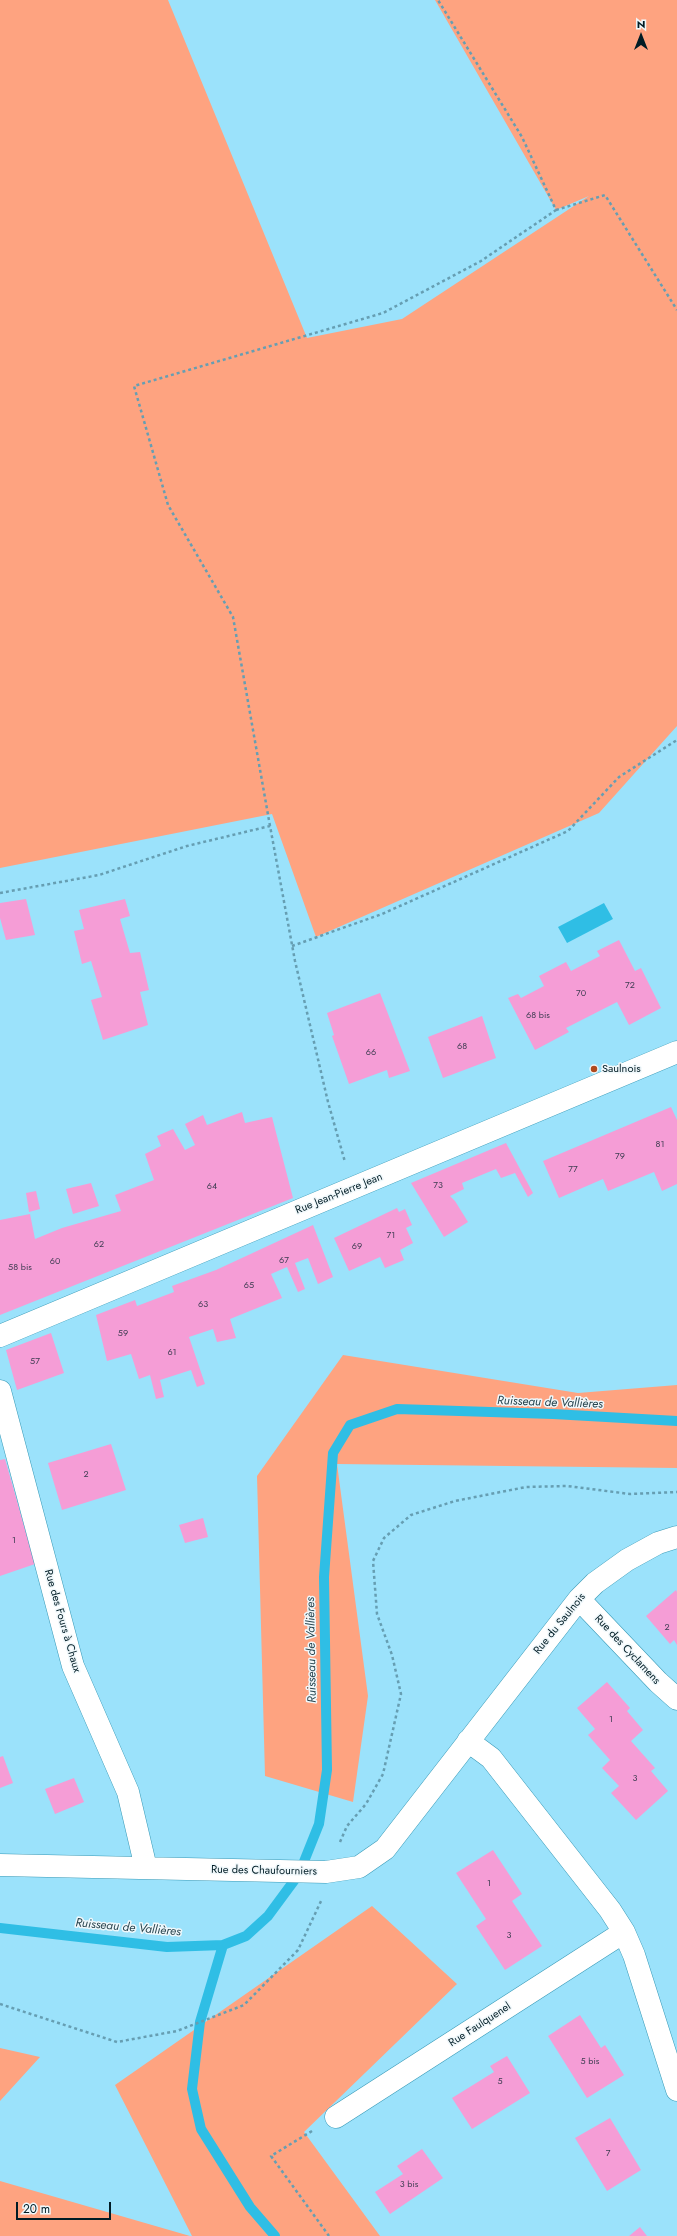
<!DOCTYPE html>
<meta charset="utf-8">
<style>
body{margin:0}
#map{position:relative;width:677px;height:2236px;overflow:hidden;background:#9be2fb;font-family:Jost,sans-serif}
canvas{display:block}
.north{position:absolute;left:621px;top:16px;width:40px;height:40px;-webkit-text-stroke:3px #f0f8fb;paint-order:stroke;rotate:0deg;font-size:11px;font-weight:700;line-height:16px;text-align:center;color:#001c25}
.north::after{content:'';display:block;margin:auto;width:14px;height:18px;background:#001c25;clip-path:polygon(50% 0,100% 100%,50% 72%,0 100%)}
.scale{position:absolute;left:16px;top:2202px;width:95px;height:18px;box-sizing:border-box;border:2px solid #001c25;border-top:0;padding-left:5px;font-size:12px;line-height:14px;white-space:nowrap;color:#001c25;-webkit-text-stroke:3px #f0f8fb;paint-order:stroke}
</style>
<div id="map">
<canvas width="677" height="2236"></canvas>
<div class="north">N</div>
<div class="scale">20 m</div>
</div>
<script>
const c = document.querySelector('canvas').getContext('2d');
c.lineJoin = 'round';
function paint(path, color) { c.fillStyle = color; c.fill(path, 'evenodd'); }
const shape = rows => new Path2D(rows.map(r => 'M' + r).join(''));
function trace(path, color, width, dash) { c.strokeStyle = color; c.lineWidth = width; c.lineCap = dash ? 'butt' : 'round'; c.setLineDash(dash || []); c.stroke(path); }
function drawText(font, color, halo, rows, align = 'center') {
  c.font = font + ' Jost,sans-serif'; c.lineWidth = 3; c.setLineDash([]); c.textBaseline = 'middle'; c.strokeStyle = halo; c.fillStyle = color; for (const [text, x, y, turn = 0] of rows) {
    c.save(); c.translate(x, y); c.rotate((+turn || 0) * Math.PI / 180); c.textAlign = isNaN(turn) ? turn : align; if (halo) c.strokeText(text, 0, 0); c.fillText(text, 0, 0); c.restore();
  }
}
const green = shape([
 [0,0,168,0,307,338,402,319,589,196,556,210,435,0,677,0,677,726,599,813,316,937,272,814,0,868],
 [343,1355,578,1393,677,1385,677,1468,337,1464,368,1696,353,1802,265,1776,257,1476],
 [372,1906,457,1984,304,2132,380,2236,192,2236,115,2085],
 [0,2048,40,2057,0,2101],
 [0,2181,190,2236,0,2236]
]);
const water = shape([
 [604,903,613,919,567,943,558,927]
]);
const stream = shape([
 [0,1928,167,1947,223,1945,246,1936,268,1916,299,1874,319,1824,327,1770,324,1577,333,1453,350,1425,397,1409,553,1414,677,1421],
 [223,1945,200,2022,192,2089,201,2129,250,2207,275,2236]
]);
const building = shape([
 [26,899,35,935,6,940,0,918,0,903],
 [125,899,130,916,120,919,130,953,140,952,149,990,140,992,148,1025,103,1040,91,1000,102,997,91,961,82,964,74,931,84,929,79,910],
 [619,940,635,971,641,968,661,1008,629,1025,617,1002,566,1028,569,1032,535,1050,508,998,518,994,521,998,544,986,539,976,566,962,571,971,600,956,597,951],
 [380,993,410,1071,389,1078,387,1070,349,1084,332,1036,334,1035,327,1013],
 [482,1016,496,1058,443,1078,428,1037],
 [671,1107,677,1120,677,1184,662,1191,654,1172,608,1191,603,1179,559,1198,543,1161],
 [242,1112,245,1123,272,1117,293,1198,0,1315,0,1220,30,1214,35,1239,62,1228,121,1211,115,1195,154,1180,145,1154,161,1146,157,1136,173,1129,185,1150,195,1145,185,1124,203,1115,207,1125],
 [506,1143,533,1193,528,1197,515,1173,501,1178,496,1169,462,1183,464,1189,450,1196,455,1201,468,1222,444,1237,411,1183],
 [91,1183,99,1206,73,1214,66,1189],
 [36,1191,40,1209,29,1212,26,1193],
 [397,1208,399,1212,405,1209,412,1225,406,1228,413,1243,400,1250,404,1260,385,1268,380,1257,349,1271,334,1238],
 [313,1225,333,1277,318,1284,308,1258,295,1263,305,1289,298,1292,287,1267,271,1274,282,1298,230,1319,236,1338,217,1342,213,1329,189,1337,205,1384,197,1387,191,1370,160,1380,164,1397,156,1399,150,1375,139,1379,131,1354,107,1361,96,1315,135,1300,137,1306,174,1292,172,1286,216,1270],
 [51,1333,64,1373,17,1390,6,1350],
 [111,1444,126,1490,62,1510,48,1463],
 [5,1459,35,1564,0,1576,0,1460],
 [203,1518,208,1537,185,1543,179,1525],
 [676,1590,677,1592,677,1645,674,1640,670,1644,646,1616],
 [607,1682,630,1708,627,1711,643,1730,631,1741,655,1768,651,1771,668,1791,636,1820,611,1793,619,1786,602,1768,610,1760,588,1735,595,1729,577,1708],
 [3,1756,13,1783,0,1788,0,1757],
 [74,1778,84,1802,55,1814,45,1789],
 [493,1850,522,1894,512,1901,542,1946,505,1970,476,1926,486,1919,456,1873],
 [580,2015,601,2048,605,2045,624,2075,587,2098,548,2036],
 [507,2056,530,2093,472,2129,452,2098,494,2072,490,2066],
 [610,2118,641,2170,607,2191,575,2138],
 [422,2149,443,2178,390,2214,375,2192,403,2174,397,2166],
 [640,2227,647,2236,629,2236]
]);
const path = shape([
 [556,210,605,195,677,310],
 [270,826,233,617,168,505,134,386,383,313,481,261,556,210,522,137,438,0],
 [0,893,99,875,187,846,270,826,295,961,328,1102,345,1162],
 [292,946,382,914,568,831,619,777,677,740],
 [340,1842,347,1826,366,1804,383,1774,401,1694,392,1655,377,1614,373,1561,384,1538,411,1515,455,1501,526,1487,567,1486,630,1494,677,1492],
 [0,2004,117,2042,177,2031,244,2005,298,1950,322,1899],
 [312,2131,271,2156,329,2236]
]);
const minor = shape([
 [0,1391,73,1666,128,1792,146,1868],
 [579,1599,658,1682,677,1699],
 [468,1741,491,1758,610,1910,624,1932,634,1955,677,2090],
 [0,1865,326,1872,359,1867,385,1849,579,1599,595,1583,627,1560,658,1543,677,1537],
 [336,2117,624,1932]
]);
const major = shape([
 [0,1336,677,1052]
]);
const markers = [
 [594,1069,4,"#b04a1e"]
];
const numberNames = [
 ["72",630,986],
 ["70",581,994],
 ["68 bis",538,1016],
 ["68",462,1047],
 ["66",371,1053],
 ["81",660,1145],
 ["79",620,1157],
 ["77",573,1170],
 ["73",438,1186],
 ["64",212,1187],
 ["71",391,1236],
 ["62",99,1245],
 ["69",357,1247],
 ["67",284,1261],
 ["60",55,1262],
 ["58 bis",20,1268],
 ["65",249,1286],
 ["63",203,1305],
 ["59",123,1334],
 ["61",172,1353],
 ["57",35,1362],
 ["2",86,1475],
 ["1",14,1541],
 ["2",667,1628],
 ["1",611,1720],
 ["3",635,1779],
 ["1",489,1884],
 ["3",509,1936],
 ["5 bis",590,2062],
 ["5",500,2082],
 ["7",608,2154],
 ["3 bis",409,2185]
];
const poiNames = [
 ["Saulnois",602,1069]
];
const streetNames = [
 ["Rue Jean-Pierre Jean",339,1194,-22],
 ["Rue des Fours à Chaux",62,1621,74],
 ["Rue du Saulnois",560,1624,-51],
 ["Rue des Cyclamens",627,1650,47],
 ["Rue des Chaufourniers",264,1871,1],
 ["Rue Faulquenel",480,2025,-33]
];
const waterNames = [
 ["Ruisseau de Vallières",550,1403,2],
 ["Ruisseau de Vallières",312,1650,-91],
 ["Ruisseau de Vallières",128,1928,5]
];
paint(green, '#fea380');
paint(water, '#2fbee5');
trace(stream, '#2fbee5', 10);
paint(building, '#f59dd6');
trace(minor, '#399ab7', 23);
trace(major, '#399ab7', 23);
trace(path, '#669eb2', 2.5, [3, 3]);
trace(minor, '#fff', 22);
trace(major, '#fff', 22);
for (const [x, y, r, color] of markers) { const dot = new Path2D(); dot.arc(x, y, r, 0, 2 * Math.PI); c.fillStyle = color; c.fill(dot); trace(dot, '#f0f8fb', 1.5); }
drawText('9px', '#3d3c51', null, numberNames);
drawText('11px', '#001c25', '#f0f8fb', poiNames, 'left');
drawText('11px', '#001c25', '#f0f8fb', streetNames);
drawText('italic 12px', '#28444e', '#f0f8fb', waterNames);
</script>
